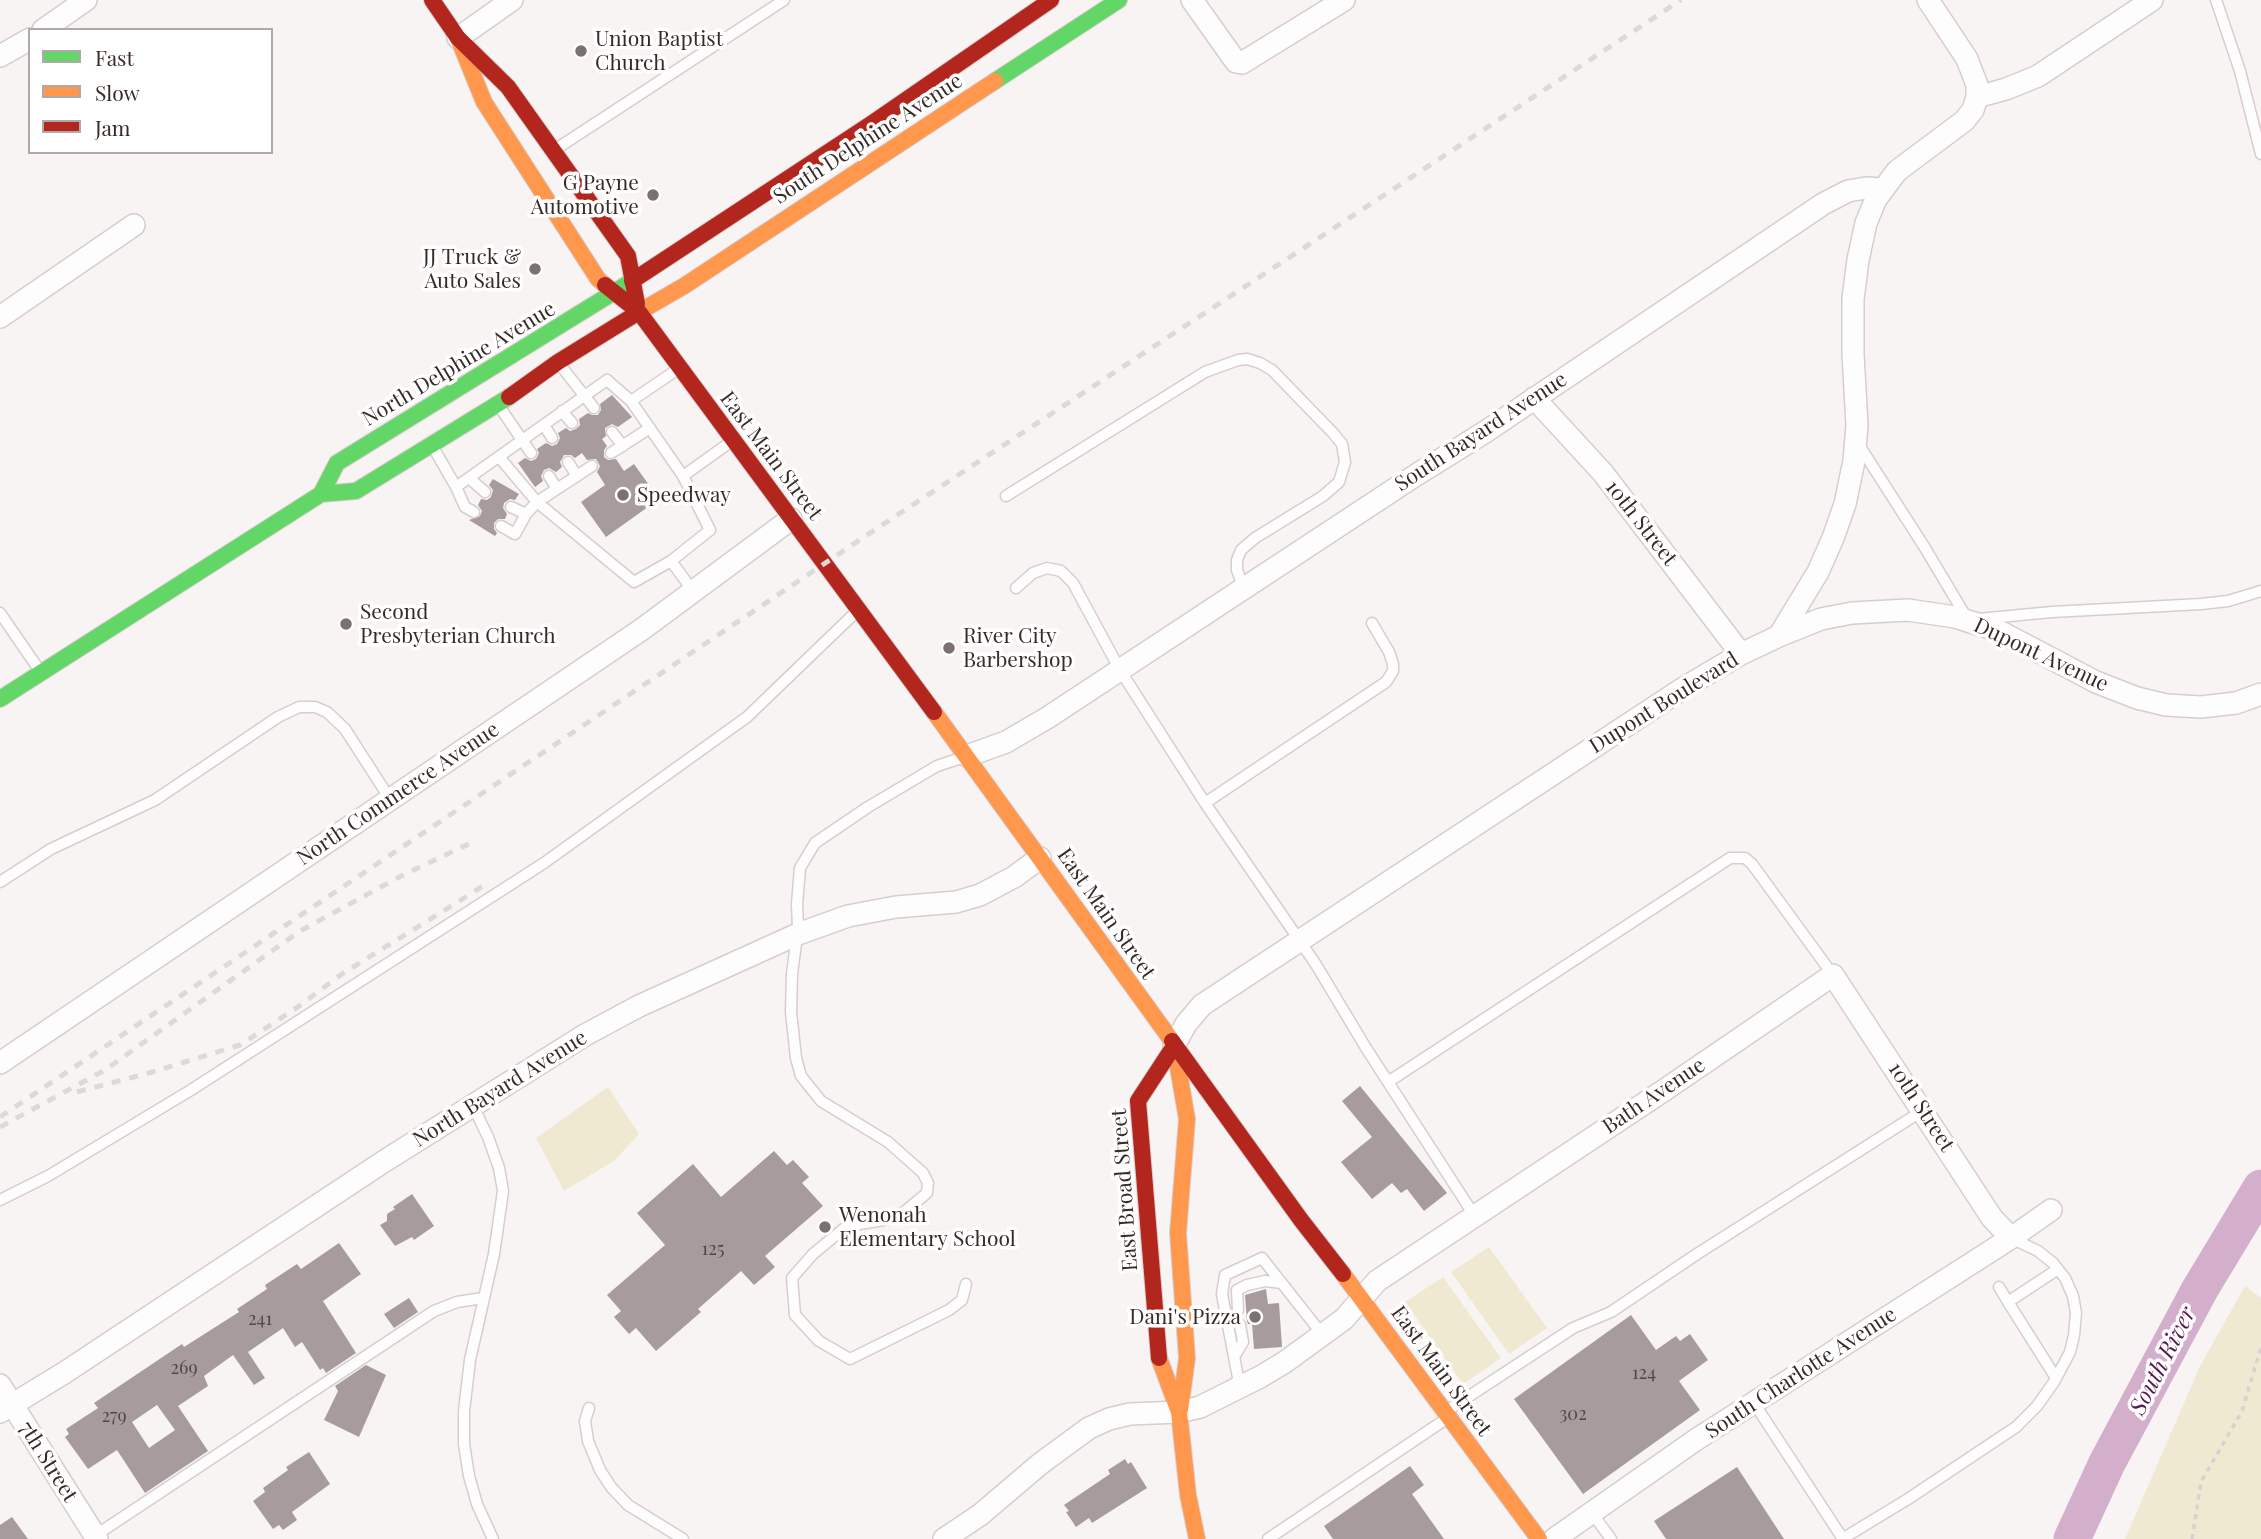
<!DOCTYPE html>
<style>
body{margin:0}
#map{position:relative;width:2261px;height:1539px;overflow:hidden;background:#f8f4f3;font-family:"Playfair Display",serif}
canvas{display:block}
.legend{position:absolute;left:28px;top:28px;width:245px;height:126px;box-sizing:border-box;background:#fff;border:2px solid #afaaa9;margin:0;padding:9px 12px;list-style:none;font-size:21px;color:#372b27}
.legend li{display:flex;align-items:center;gap:14px;height:35px}
.legend b{width:35px;border:2px solid #afaaa9}
</style>
<div id="map">
<canvas width="2261" height="1539"></canvas>
<ul class="legend">
<li><b style="height:9px;background:#63d668"></b>Fast</li>
<li><b style="height:9px;background:#ff974d"></b>Slow</li>
<li><b style="height:9px;background:#b3261e"></b>Jam</li>
</ul>
</div>
<script>
const c = document.querySelector('canvas').getContext('2d');
c.lineJoin = 'round';
function paint(path, color) { c.fillStyle = color; c.fill(path, 'evenodd'); }
const shape = rows => new Path2D(rows.map(r => 'M' + r).join(''));
function trace(path, color, width, dash) { c.strokeStyle = color; c.lineWidth = width; c.lineCap = dash ? 'butt' : 'round'; c.setLineDash(dash || []); c.stroke(path); }
function drawText(font, color, halo, rows, align = 'center') {
  c.font = font + ' "Playfair Display",serif'; c.lineWidth = 7; c.setLineDash([]); c.textBaseline = 'middle'; c.strokeStyle = halo; c.fillStyle = color; for (const [text, x, y, turn = 0] of rows) {
    c.save(); c.translate(x, y); c.rotate((+turn || 0) * Math.PI / 180); c.textAlign = isNaN(turn) ? turn : align; if (halo) c.strokeText(text, 0, 0); c.fillText(text, 0, 0); c.restore();
  }
}
const green = shape([
 [608,1087,639,1134,614,1161,564,1191,536,1138],
 [1489,1247,1547,1328,1509,1354,1451,1272],
 [1443,1277,1501,1358,1463,1384,1405,1302],
 [2245,1286,2261,1298,2261,1539,2125,1539,2200,1366]
]);
const river = shape([
 [2072,1539,2107,1463,2200,1289,2261,1188]
]);
const building = shape([
 [612,395,632,417,618,427,612,424,605,428,606,436,602,439,607,446,604,450,604,457,608,460,616,459,624,471,634,464,659,499,606,537,581,502,605,485,597,472,600,466,596,459,587,460,582,453,575,458,571,455,564,455,560,462,562,467,556,472,549,468,544,470,541,476,543,481,535,487,518,463,525,458,531,461,536,459,539,453,537,449,546,443,552,446,557,444,560,438,558,433,566,428,570,431,576,429,580,425,579,419,588,413,592,415,598,415,601,410,600,404],
 [493,479,519,494,515,500,510,499,504,503,503,508,507,514,505,519,498,519,494,523,494,529,497,533,495,536,469,520,480,516,482,511,478,505,481,499,487,500,491,497,493,490,489,485],
 [1360,1086,1447,1193,1424,1211,1407,1189,1401,1193,1392,1183,1372,1199,1341,1162,1372,1137,1342,1101],
 [774,1151,787,1165,793,1160,809,1177,802,1183,823,1206,765,1256,775,1267,754,1285,741,1271,698,1309,701,1312,656,1351,636,1328,629,1334,614,1317,621,1311,607,1295,665,1245,637,1213,693,1164,721,1197],
 [412,1194,434,1226,414,1240,412,1237,395,1246,380,1225,387,1221,387,1214,395,1209,393,1207],
 [339,1243,361,1274,323,1301,356,1353,326,1373,323,1368,320,1370,302,1342,295,1347,283,1328,248,1352,265,1378,254,1385,233,1355,204,1376,208,1386,178,1406,208,1451,145,1493,117,1450,88,1469,65,1437,69,1434,66,1429,98,1408,94,1403,182,1344,184,1347,239,1312,237,1309,267,1289,265,1285,297,1264,301,1269],
 [157,1405,175,1430,149,1448,132,1422],
 [1266,1289,1268,1304,1279,1303,1282,1347,1254,1349,1252,1324,1248,1324,1247,1321,1245,1295],
 [409,1298,418,1312,394,1328,384,1314],
 [1631,1315,1656,1350,1676,1336,1680,1341,1690,1334,1708,1360,1679,1381,1700,1410,1583,1494,1514,1399],
 [366,1365,386,1375,359,1437,324,1420,338,1391,335,1386],
 [309,1452,330,1484,292,1512,297,1520,283,1530,279,1525,273,1529,253,1501,265,1492,263,1488,288,1470,286,1467],
 [1125,1459,1128,1464,1131,1462,1147,1488,1092,1523,1089,1518,1076,1527,1066,1512,1069,1511,1064,1505,1110,1474,1108,1470],
 [1410,1466,1424,1485,1412,1494,1444,1539,1333,1539,1324,1526],
 [1737,1467,1784,1539,1666,1539,1654,1521],
 [12,1517,28,1539,0,1539,0,1525]
]);
const path = shape([
 [2192,1539,2201,1482,2242,1411,2261,1347]
]);
const lane = shape([
 [2216,0,2240,71,2261,154],
 [556,149,784,0],
 [561,366,594,408],
 [631,401,683,476,732,441],
 [499,406,531,453],
 [562,411,572,423],
 [544,425,552,438],
 [612,432,623,446],
 [1859,445,1925,548,1968,620,2052,612,2201,604,2228,601,2261,591],
 [433,447,456,487,607,380,631,401,678,369],
 [611,453,650,428],
 [499,457,537,502,526,514,515,534,501,526],
 [568,462,577,476],
 [592,466,537,502,634,582,671,561],
 [549,476,557,489],
 [683,476,710,530,671,561,693,591],
 [469,478,485,492],
 [456,487,465,507,474,512],
 [1006,496,1205,372,1238,360,1247,359,1260,363,1272,370,1333,433,1342,444,1345,462,1339,482,1323,496,1255,538,1241,550,1237,560,1237,570,1244,589],
 [511,507,526,514],
 [1016,588,1033,573,1047,568,1061,571,1073,583,1120,670,1205,803,1315,963,1366,1048,1474,1215],
 [0,613,40,671],
 [961,758,937,766,868,807,815,843,800,868,797,904,798,928,792,974,791,1012,796,1058,801,1076,821,1101,888,1142,923,1173,928,1183,927,1193,904,1212,884,1220,847,1226,813,1254,792,1278,795,1315,819,1341,850,1359,949,1310,962,1300,966,1284],
 [1205,803,1386,682,1393,671,1393,664,1389,652,1372,623],
 [0,882,51,849,155,800,278,717,299,707,315,707,327,712,345,729,390,799],
 [1388,1082,1730,858,1745,858,1752,864,1833,975],
 [473,1106,488,1137,499,1168,503,1191,494,1254,470,1360,464,1411,464,1444,469,1476,477,1504,493,1539],
 [0,1200,48,1176,191,1090,544,863,747,717,855,613],
 [1999,1287,2008,1302],
 [1238,1310,1237,1290,1247,1285,1265,1281,1282,1283],
 [1234,1357,1243,1342,1240,1325],
 [2056,1378,2008,1302,2058,1269],
 [1240,1388,1222,1294,1225,1275,1262,1258,1322,1334],
 [1754,1403,1843,1539],
 [589,1408,585,1421,588,1441,600,1470,611,1487,628,1505,683,1539],
 [1448,1410,1573,1328,1611,1312,1697,1254,1922,1111],
 [1592,1513,1611,1539],
 [93,1537,434,1311,457,1302,483,1298],
 [1268,1539,1446,1419],
 [1842,1539,1908,1499,2016,1427,2037,1406,2054,1382,2070,1352,2074,1335,2076,1313,2073,1296,2065,1278,2053,1263,2038,1251,2011,1238]
]);
const street = shape([
 [1192,0,1236,62,1242,63,1344,0],
 [43,30,86,0],
 [458,38,512,0],
 [0,56,30,39],
 [1977,97,2006,89,2038,76,2152,0],
 [0,317,134,225],
 [1534,398,1603,473,1741,654],
 [1779,636,1821,619,1852,613,1908,610,1955,617,1999,631,2096,682,2137,698,2166,705,2201,707,2236,703,2261,694],
 [967,756,1006,742,1047,718,1416,475,1485,432,1823,204,1848,191,1866,188,1882,189],
 [1174,1046,1186,1024,1202,1005,1682,689,1741,654,1779,636,1818,572,1833,538,1845,504,1854,461,1857,425,1853,354,1853,299,1858,260,1866,223,1876,199,1897,171,1964,121,1973,110,1977,97,1977,85,1967,59,1928,0],
 [0,1063,641,630,791,519],
 [0,1385,97,1539],
 [0,1412,64,1373,383,1162,585,1035,639,1006,798,934,848,916,896,907,956,902,980,895,1014,877,1040,858],
 [944,1539,980,1515,1040,1464,1089,1428,1109,1419,1130,1414,1179,1412,1200,1407,1260,1377,1285,1362,1344,1319,1377,1281,1663,1091,1833,975,1992,1218,2011,1238],
 [1554,1539,1697,1439,2011,1238,2051,1210]
]);
const fast = shape([
 [995,81,1119,0],
 [321,494,337,463,632,281],
 [0,699,321,494,356,491,509,397]
]);
const slow = shape([
 [458,38,484,102,598,279,605,285],
 [639,312,684,286,995,81],
 [934,712,1172,1041],
 [1176,1056,1187,1119,1178,1233,1187,1358,1180,1410],
 [1343,1274,1539,1539],
 [1159,1358,1179,1412,1188,1495,1197,1539]
]);
const jam = shape([
 [432,0,458,38,508,87,628,256,637,304],
 [632,281,871,124,1051,0],
 [605,285,639,312,934,712],
 [509,397,558,362,639,312],
 [1172,1041,1301,1220,1343,1274],
 [1159,1358,1138,1101,1174,1046]
]);
const rail = shape([
 [77,1092,149,1073,240,1045,295,1009,342,974,488,883],
 [0,1117,873,531,1681,0],
 [0,1127,105,1070,300,931,403,875,477,840]
]);
const markers = [
 [581,51,7,"#7b716e"],
 [653,195,7,"#7b716e"],
 [535,269,7,"#7b716e"],
 [623,495,7,"#7b716e"],
 [346,624,7,"#7b716e"],
 [949,648,7,"#7b716e"],
 [825,1227,7,"#7b716e"],
 [1255,1317,7,"#7b716e"]
];
const numberNames = [
 ["125",713,1249],
 ["241",260,1319],
 ["269",184,1368],
 ["124",1644,1373],
 ["302",1573,1414],
 ["279",114,1416]
];
const poiNames = [
 ["Union Baptist",595,39],
 ["Church",595,63],
 ["G Payne",639,183,"right"],
 ["Automotive",639,207,"right"],
 ["JJ Truck &",521,257,"right"],
 ["Auto Sales",521,281,"right"],
 ["Speedway",637,495],
 ["Second",360,612],
 ["Presbyterian Church",360,636],
 ["River City",963,636],
 ["Barbershop",963,660],
 ["Wenonah",839,1215],
 ["Elementary School",839,1239],
 ["Dani's Pizza",1241,1317,"right"]
];
const streetNames = [
 ["South Delphine Avenue",868,139,-33],
 ["North Delphine Avenue",459,364,-31],
 ["South Bayard Avenue",1481,432,-33],
 ["East Main Street",771,456,53],
 ["10th Street",1641,523,52],
 ["Dupont Avenue",2041,655,25],
 ["Dupont Boulevard",1664,703,-32],
 ["North Commerce Avenue",398,794,-34],
 ["East Main Street",1106,914,55],
 ["North Bayard Avenue",500,1089,-32],
 ["Bath Avenue",1654,1096,-34],
 ["10th Street",1921,1107,57],
 ["East Broad Street",1125,1190,-94],
 ["East Main Street",1441,1371,54],
 ["South Charlotte Avenue",1801,1373,-33],
 ["7th Street",48,1462,58]
];
const waterNames = [
 ["South River",2163,1361,-63]
];
paint(green, '#f0e9d2');
trace(river, '#d4afcc', 37);
paint(building, '#a89b9e');
trace(lane, '#d6cecc', 13);
trace(street, '#d6cecc', 24);
trace(fast, '#d6cecc', 18);
trace(slow, '#d6cecc', 18);
trace(jam, '#d6cecc', 18);
trace(path, '#d6d2d2', 3.5, [5, 5]);
trace(lane, '#fefdfd', 10);
trace(street, '#fefdfd', 21);
trace(fast, '#63d668', 16);
trace(slow, '#ff974d', 16);
trace(jam, '#b3261e', 16);
trace(rail, '#dbdada', 5, [9, 9]);
for (const [x, y, r, color] of markers) { const dot = new Path2D(); dot.arc(x, y, r, 0, 2 * Math.PI); c.fillStyle = color; c.fill(dot); trace(dot, '#fff', 2.5); }
drawText('18px', '#534745', null, numberNames);
drawText('21px', '#372b27', '#fff', poiNames, 'left');
drawText('21px', '#372b27', '#fff', streetNames);
drawText('italic 23px', '#581b51', '#fff', waterNames);
</script>
